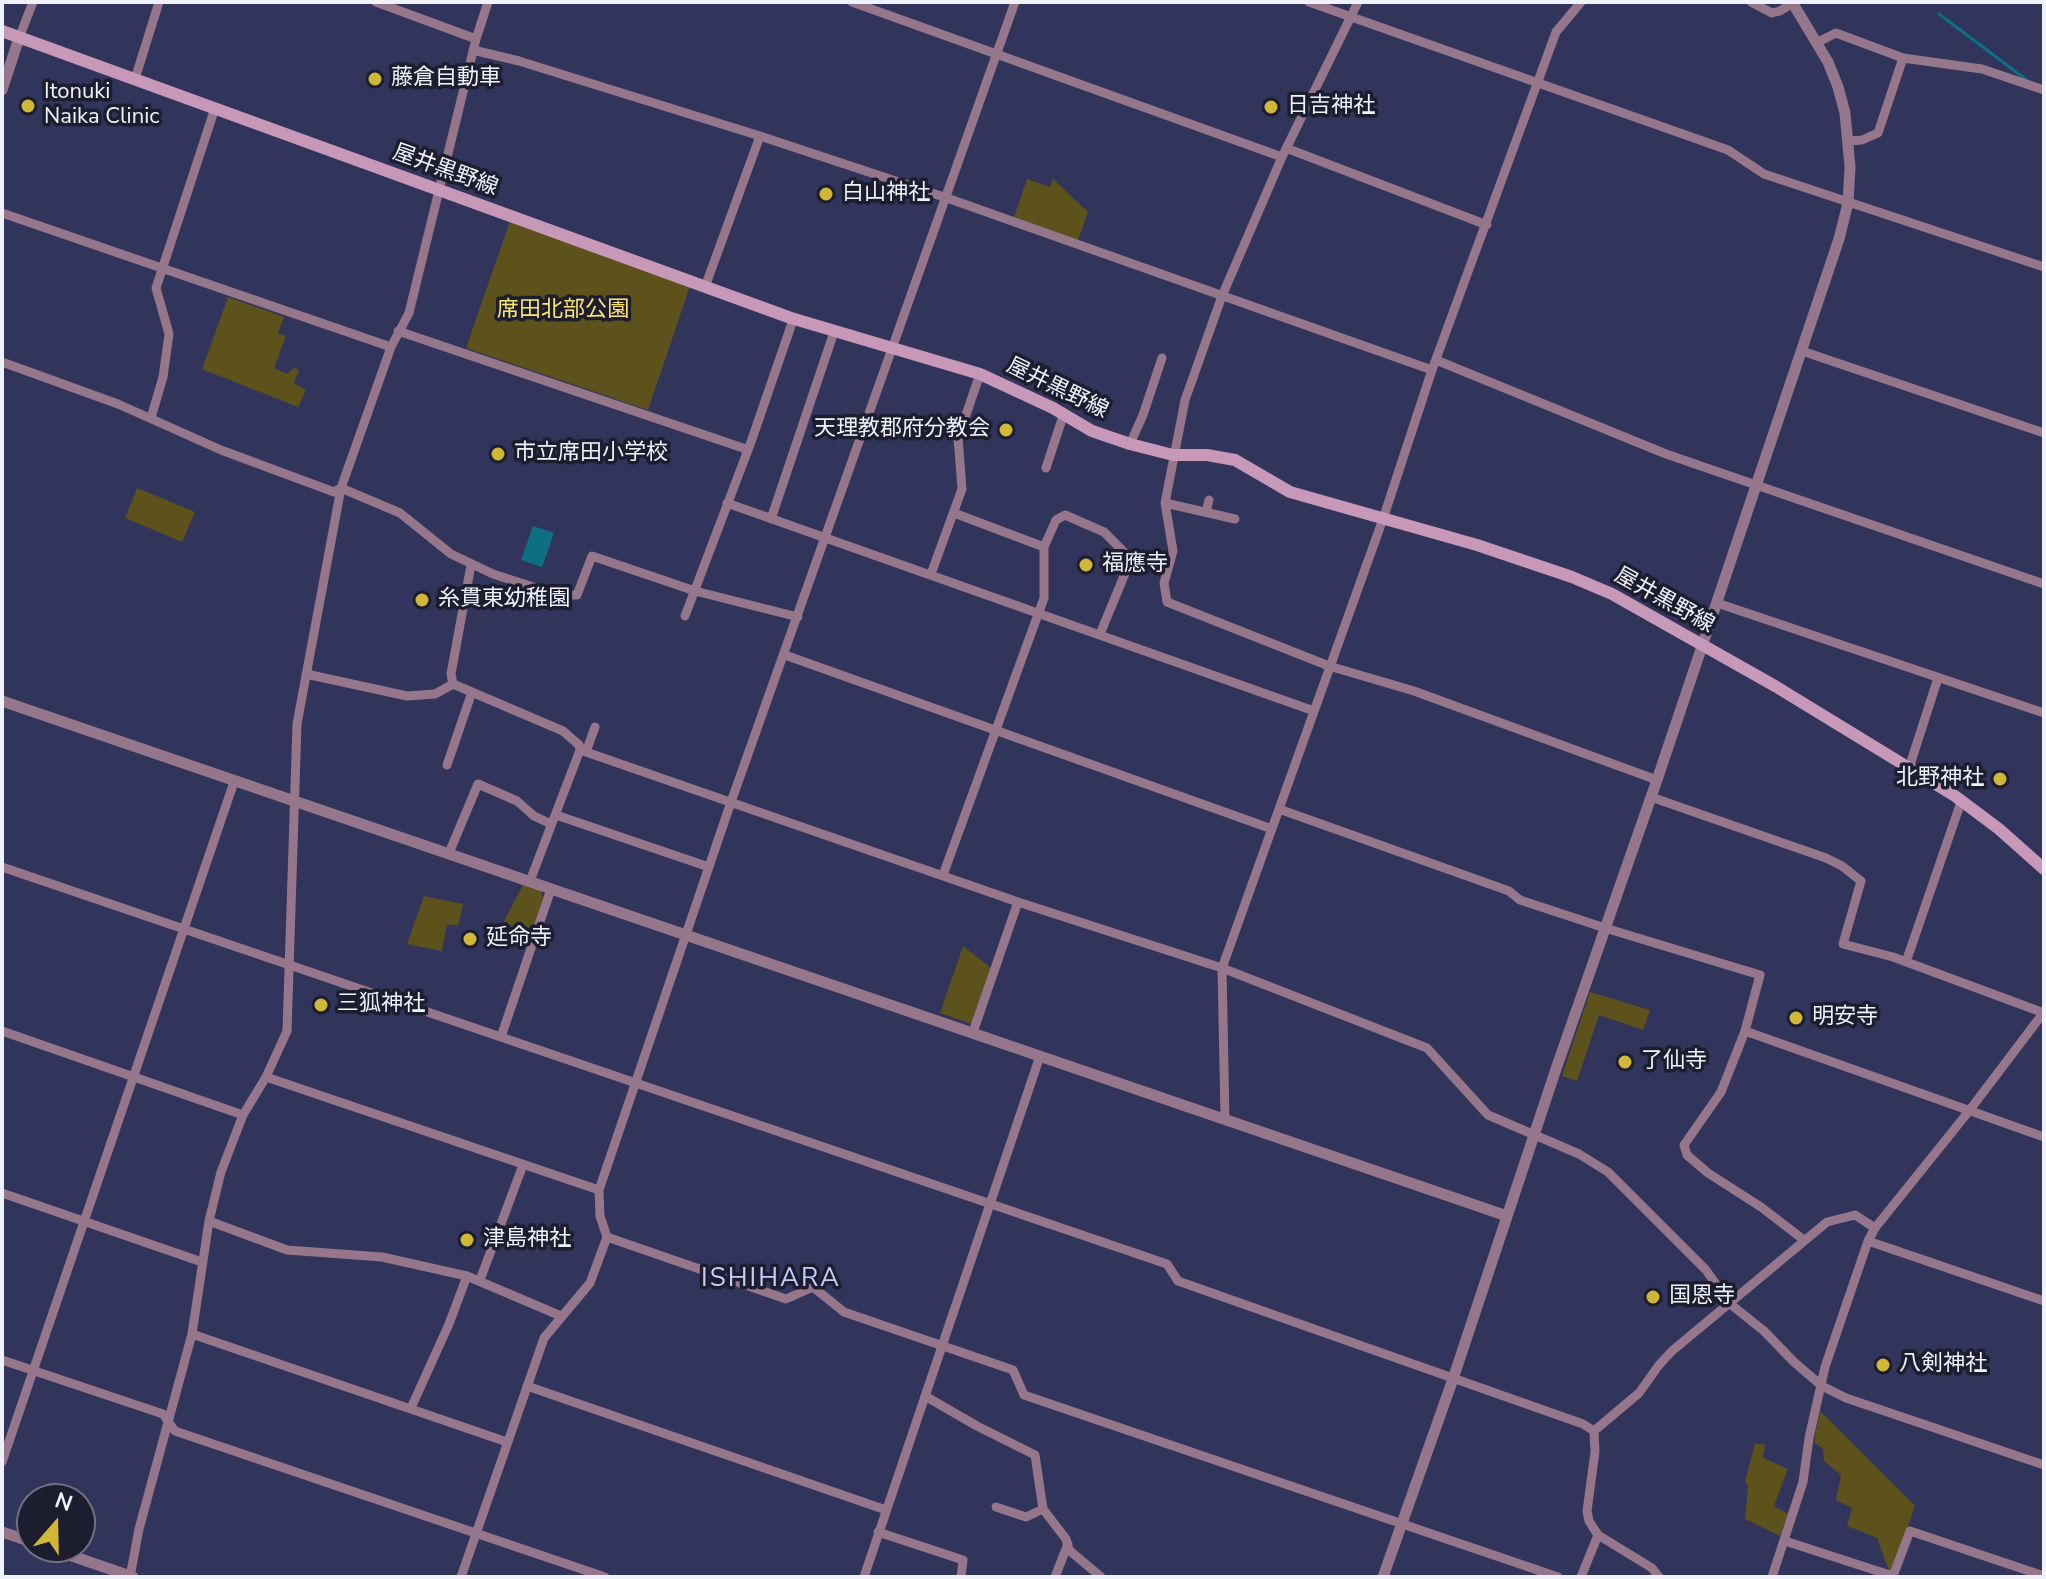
<!DOCTYPE html>
<meta charset="utf-8">
<style>
body{margin:0}
#map{position:relative;width:2046px;height:1579px;overflow:hidden;background:#31345b;font-family:"Nunito Sans",sans-serif}
canvas{display:block}
.frame{position:absolute;inset:0;border:4px solid #eff1fb;pointer-events:none}
.north{position:absolute;left:16px;top:1483px;width:80px;height:80px;box-sizing:border-box;background:#1c1e30;border:2px solid #707281;border-radius:50%;rotate:20deg;font-size:22px;font-weight:700;line-height:32px;text-align:center;color:#eff1fb}
.north::after{content:'';display:block;margin:auto;width:28px;height:36px;background:#d0b836;clip-path:polygon(50% 0,100% 100%,50% 72%,0 100%)}
</style>
<div id="map">
<canvas width="2046" height="1579"></canvas>
<div class="frame"></div>
<div class="north">N</div>
</div>
<script>
const c = document.querySelector('canvas').getContext('2d');
c.lineJoin = 'round';
function paint(path, color) { c.fillStyle = color; c.fill(path, 'evenodd'); }
const shape = rows => new Path2D(rows.map(r => 'M' + r).join(''));
function trace(path, color, width, dash) { c.strokeStyle = color; c.lineWidth = width; c.lineCap = dash ? 'butt' : 'round'; c.setLineDash(dash || []); c.stroke(path); }
function drawText(font, color, halo, rows, align = 'center') {
  c.font = font + ' "Nunito Sans","Noto Sans JP",sans-serif'; c.lineWidth = 7; c.setLineDash([]); c.textBaseline = 'middle'; c.strokeStyle = halo; c.fillStyle = color; for (const [text, x, y, turn = 0] of rows) {
    c.save(); c.translate(x, y); c.rotate((+turn || 0) * Math.PI / 180); c.textAlign = isNaN(turn) ? turn : align; if (halo) c.strokeText(text, 0, 0); c.fillText(text, 0, 0); c.restore();
  }
}
const green = shape([
 [1027,179,1050,187,1053,179,1088,212,1077,243,1014,217],
 [510,221,690,286,648,410,466,348],
 [228,297,284,317,278,333,286,336,274,368,287,374,294,367,299,371,294,383,306,390,298,407,202,369],
 [137,488,195,512,182,542,125,518],
 [523,885,541,891,543,898,532,933,503,923],
 [424,896,463,904,458,926,447,924,442,951,407,944],
 [963,946,991,968,972,1024,940,1013],
 [1590,992,1650,1010,1643,1030,1599,1015,1577,1081,1562,1076],
 [1820,1411,1915,1506,1894,1567,1889,1571,1877,1538,1847,1526,1852,1508,1836,1500,1841,1475,1824,1461,1823,1449,1814,1442],
 [1755,1443,1765,1445,1763,1458,1788,1469,1774,1506,1788,1514,1780,1536,1745,1519,1748,1485,1745,1482]
]);
const water = shape([
 [533,526,554,533,542,567,521,560]
]);
const stream = shape([
 [1939,14,2028,81]
]);
const minor = shape([
 [376,2,476,39],
 [852,2,1282,157],
 [1309,2,1728,150,1764,174,2044,267],
 [1358,2,1282,157,1222,296,1185,400,1165,503,1173,551,1164,583,1167,602,1329,666,1414,691,1657,780],
 [1751,2,1772,13,1780,11,1793,3],
 [19,38,33,2],
 [1816,43,1836,33,1903,58,1878,133,1862,140,1849,141],
 [473,50,519,61,760,136,947,198,1432,370],
 [1903,58,1982,69,2044,90],
 [135,79,159,2],
 [1286,148,1487,225],
 [2,213,391,347],
 [705,287,760,136],
 [398,331,746,449],
 [1802,351,2044,433],
 [1436,360,1666,454,2044,584],
 [2,362,118,404,221,450,334,492,341,488,400,513,451,554,493,574,558,595,577,595,592,556,695,591,798,617],
 [151,418,163,377,169,334,156,288,215,108],
 [1130,444,1143,415,1162,358],
 [1046,468,1064,413],
 [727,503,1314,711],
 [1165,503,1235,519],
 [1206,512,1209,500],
 [954,513,1044,547],
 [771,519,834,332],
 [1131,559,1167,569],
 [931,574,962,489,958,438,980,374],
 [1717,603,2044,713],
 [685,616,751,442,792,323,791,318],
 [785,655,1272,829],
 [306,674,407,696,435,694,453,684],
 [453,684,563,731,579,745,580,750,586,752,1018,902,1222,968,1427,1048,1488,1115,1579,1154,1608,1172,1706,1270,1729,1303,1764,1331,1794,1362,1822,1386,1846,1398,2044,1465],
 [453,684,451,674,471,565],
 [586,752,595,727],
 [447,765,472,692],
 [1909,768,1938,678],
 [1651,797,1826,858,1842,866,1861,881,1843,944,1893,957,2044,1013],
 [1279,809,1509,891,1520,900,1605,928,1760,975,1745,1031,1721,1092,1684,1145,1687,1155,1708,1173,1761,1207,1804,1240],
 [556,815,709,867],
 [449,853,478,784,517,801,534,816,551,824],
 [2,867,1167,1264,1178,1281,1583,1424,1594,1431],
 [943,875,1044,598,1044,547,1056,520,1065,515,1104,532,1131,559,1100,634],
 [530,881,580,750],
 [1906,962,1961,802],
 [2,1031,243,1115],
 [1745,1031,2044,1137],
 [973,1032,1018,902],
 [501,1037,551,889],
 [266,1077,599,1190],
 [1225,1119,1222,968,1383,519,1432,370,1556,32,1581,2],
 [2,1193,202,1262],
 [209,1221,287,1250,382,1257,467,1276,561,1316],
 [607,1237,786,1299,813,1287,844,1312,1013,1370,1024,1395,1558,1577],
 [1868,1241,2044,1301],
 [480,1280,523,1165],
 [192,1334,507,1442],
 [2,1360,163,1414,175,1431,605,1577],
 [527,1386,886,1510],
 [925,1396,977,1426,1035,1455,1043,1509,1066,1539,1069,1550,1101,1577],
 [411,1408,449,1324,467,1276],
 [1594,1431,1639,1393,1659,1365,1672,1351,1827,1222,1855,1215,1875,1228],
 [1594,1431,1595,1452,1587,1511,1589,1521,1598,1535,1652,1568,1659,1577],
 [2,1462,234,782],
 [996,1507,1026,1517,1043,1509],
 [878,1532,963,1560,961,1577],
 [1785,1541,1893,1576,1910,1531,2044,1576],
 [130,1577,139,1529,192,1334,209,1221,221,1172,243,1115,266,1077,287,1031,297,724,341,488,391,347,409,313,476,39,488,2],
 [461,1577,544,1338,590,1283,607,1237,600,1216,599,1190,731,802,1015,2],
 [864,1577,1040,1056],
 [1055,1577,1068,1544],
 [1581,1577,1598,1535],
 [1772,1577,1803,1482,1809,1438,1825,1367,1868,1241,1875,1228,1969,1111,2044,1012]
]);
const tertiary = shape([
 [2,90,19,38],
 [2,701,1507,1216],
 [2,1532,32,1542],
 [46,1547,133,1577],
 [1383,1577,1453,1379,1556,1069,1657,780,1839,239,1848,203,1850,167,1845,113,1838,87,1828,62,1792,2]
]);
const secondary = shape([
 [2,31,791,318,980,374,1053,408,1092,431,1130,444,1173,455,1207,455,1235,460,1290,492,1477,545,1572,577,1612,594,1775,686,1955,796,1999,829,2044,869]
]);
const markers = [
 [375,79,8,"#d0b836"],
 [28,106,8,"#d0b836"],
 [1271,107,8,"#d0b836"],
 [826,194,8,"#d0b836"],
 [1006,430,8,"#d0b836"],
 [498,454,8,"#d0b836"],
 [1086,565,8,"#d0b836"],
 [422,600,8,"#d0b836"],
 [2000,779,8,"#d0b836"],
 [470,939,8,"#d0b836"],
 [321,1005,8,"#d0b836"],
 [1796,1018,8,"#d0b836"],
 [1625,1062,8,"#d0b836"],
 [467,1240,8,"#d0b836"],
 [1653,1297,8,"#d0b836"],
 [1883,1365,8,"#d0b836"]
];
const poiNames = [
 ["藤倉自動車",391,79],
 ["Itonuki",44,93],
 ["Naika Clinic",44,118],
 ["日吉神社",1287,107],
 ["白山神社",842,194],
 ["天理教郡府分教会",990,430,"right"],
 ["市立席田小学校",514,454],
 ["福應寺",1102,565],
 ["糸貫東幼稚園",438,600],
 ["北野神社",1984,779,"right"],
 ["延命寺",486,939],
 ["三狐神社",337,1005],
 ["明安寺",1812,1018],
 ["了仙寺",1641,1062],
 ["津島神社",483,1240],
 ["国恩寺",1669,1297],
 ["八剣神社",1899,1365]
];
const streetNames = [
 ["屋井黒野線",445,171,20],
 ["屋井黒野線",1057,389,26],
 ["屋井黒野線",1664,601,29]
];
const parkNames = [
 ["席田北部公園",563,311]
];
const quarterNames = [
 ["ISHIHARA",771,1280]
];
paint(green, '#5d521c');
paint(water, '#0d6f84');
trace(stream, '#0d6f84', 3);
trace(minor, '#95768b', 9);
trace(tertiary, '#95768b', 11);
trace(secondary, '#c898b9', 12);
for (const [x, y, r, color] of markers) { const dot = new Path2D(); dot.arc(x, y, r, 0, 2 * Math.PI); c.fillStyle = color; c.fill(dot); trace(dot, '#1c1e30', 3); }
drawText('22px', '#eff1fb', '#1c1e30', poiNames, 'left');
drawText('22px', '#eff1fb', '#1c1e30', streetNames);
drawText('22px', '#fbe470', '#1c1e30', parkNames);
c.letterSpacing = '2px';
drawText('26px', '#c5cdfd', '#1c1e30', quarterNames);
c.letterSpacing = '0px';
</script>
